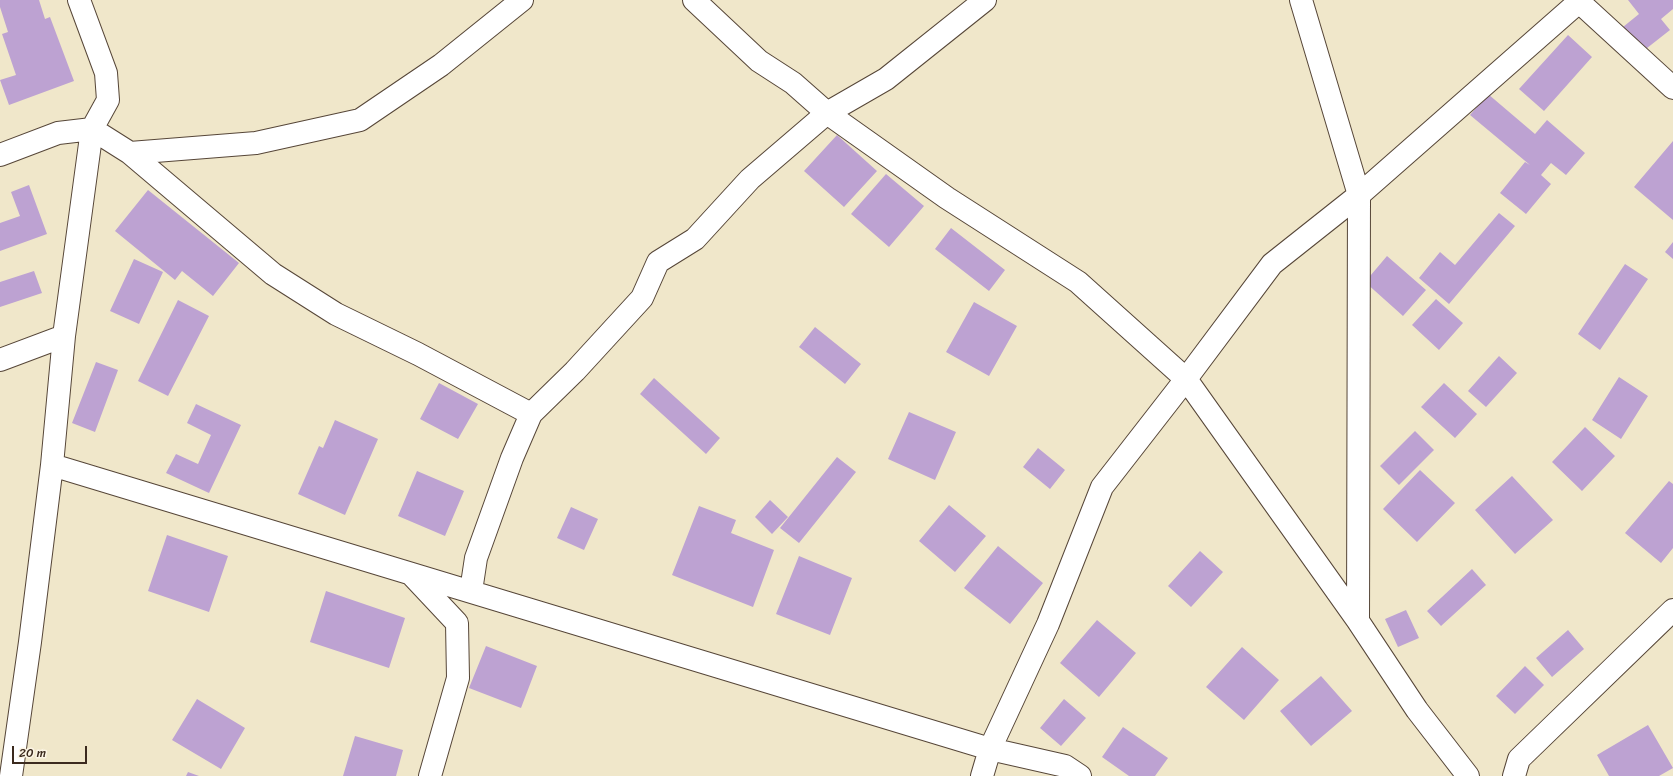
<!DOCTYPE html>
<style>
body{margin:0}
#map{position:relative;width:1673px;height:776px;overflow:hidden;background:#f0e7ca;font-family:Sriracha,sans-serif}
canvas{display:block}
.scale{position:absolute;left:12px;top:746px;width:75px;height:18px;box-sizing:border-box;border:2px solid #3b2a1e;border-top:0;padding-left:5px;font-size:12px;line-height:14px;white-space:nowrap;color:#3b2a1e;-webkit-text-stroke:3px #fcf5e5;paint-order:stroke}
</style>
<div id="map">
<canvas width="1673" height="776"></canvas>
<div class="scale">20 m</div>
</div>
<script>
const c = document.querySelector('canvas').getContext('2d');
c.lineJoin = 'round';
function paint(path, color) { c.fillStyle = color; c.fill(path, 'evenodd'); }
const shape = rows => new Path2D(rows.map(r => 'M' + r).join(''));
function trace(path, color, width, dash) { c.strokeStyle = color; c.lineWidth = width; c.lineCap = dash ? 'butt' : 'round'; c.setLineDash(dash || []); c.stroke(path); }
const building = shape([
 [0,0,39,0,45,19,50,17,74,81,9,105,0,80,16,75,2,34,8,32,0,7],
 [1628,0,1673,0,1673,9,1661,19,1670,30,1642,52,1623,27,1639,14],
 [1568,35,1592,57,1544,111,1519,89],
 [1488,94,1535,134,1547,120,1585,153,1566,175,1551,163,1541,175,1551,184,1526,214,1500,193,1525,162,1530,165,1470,115],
 [837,135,877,171,844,207,804,171],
 [1673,141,1673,220,1634,187],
 [886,174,924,206,889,247,851,214],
 [29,185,47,234,0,251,0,223,20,216,11,192],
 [148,190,239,263,213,296,182,271,175,280,115,231],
 [1499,213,1515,226,1449,304,1419,278,1440,252,1455,265],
 [951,228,1005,270,989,291,935,249],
 [1673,242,1673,259,1665,252],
 [1387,256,1426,290,1403,316,1365,282],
 [134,259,163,272,139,324,110,311],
 [1625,264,1648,279,1600,350,1578,334],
 [34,271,42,293,0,307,0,282],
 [1436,299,1463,323,1439,350,1412,325],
 [178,300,209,316,168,396,138,381],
 [974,302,1017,326,989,376,946,352],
 [815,327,861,364,845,384,799,347],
 [1499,356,1517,373,1486,407,1468,391],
 [96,362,118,370,95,432,72,423],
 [1619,377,1648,396,1621,439,1592,420],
 [654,378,720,438,706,454,640,394],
 [439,383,478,404,458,439,420,419],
 [1444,383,1477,414,1455,438,1421,407],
 [196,404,241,425,209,493,166,473,176,454,198,464,211,435,187,423],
 [909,412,956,432,935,480,888,459],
 [335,420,378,439,345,515,298,494,319,446,323,448],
 [1585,427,1615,456,1582,491,1552,462],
 [1415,431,1434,450,1399,485,1380,466],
 [1038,448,1065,470,1050,489,1023,467],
 [837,457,856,472,799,543,780,528],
 [1420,470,1455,503,1417,542,1383,509],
 [417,471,464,491,445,536,398,516],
 [1512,476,1553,520,1515,554,1475,510],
 [1669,481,1673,484,1673,548,1661,563,1625,533],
 [770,500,788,517,772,534,755,517],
 [949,505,986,536,955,572,919,541],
 [699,506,736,520,731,533,774,550,753,607,672,575],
 [571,507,598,519,584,550,557,538],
 [167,535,228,556,209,612,148,591],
 [998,546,1043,583,1010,624,964,588],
 [1200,551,1223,572,1191,607,1168,586],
 [799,556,852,578,830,635,776,614],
 [1472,569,1486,585,1441,626,1427,611],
 [326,591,405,618,389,668,310,642],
 [1406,610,1419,638,1398,647,1385,619],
 [1097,620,1136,653,1099,697,1060,663],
 [1568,630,1584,649,1552,677,1536,658],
 [486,646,537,666,521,708,469,688],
 [1242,647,1279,680,1244,720,1206,687],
 [1525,666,1544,685,1515,714,1496,696],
 [1321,676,1352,711,1311,746,1280,711],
 [197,699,245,728,221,769,172,740],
 [1064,699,1086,718,1061,746,1040,728],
 [1648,725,1673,768,1659,776,1609,776,1597,755],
 [1123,727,1168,758,1155,776,1129,776,1102,757],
 [355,736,403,750,396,776,343,776],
 [188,772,199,776,186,776]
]);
const minor = shape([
 [79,0,106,73,108,100,92,129,64,336,52,465,990,749,1065,766,1080,776],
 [694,0,759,61,793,83,827,113,886,79,985,0],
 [1301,0,1359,195,1581,0],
 [1577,0,1673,88],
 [130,153,273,274,336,314,418,354,531,414],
 [0,155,58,133,92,129,130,153,256,143,360,120,441,65,522,0],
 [0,360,64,336],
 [411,574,457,623,458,678,430,776],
 [471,591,476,558,512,458,531,414,575,371,642,298,658,262,695,239,750,179,827,113,947,198,1078,282,1186,379,1358,621,1417,710,1468,776],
 [1358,621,1359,195],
 [11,776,30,642,52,465],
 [982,776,990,749,1048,624,1102,487,1186,379,1272,264,1359,195],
 [1514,776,1519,759,1673,610]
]);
paint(building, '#bda2d2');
trace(minor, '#564638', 24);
trace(minor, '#fff', 22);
</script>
